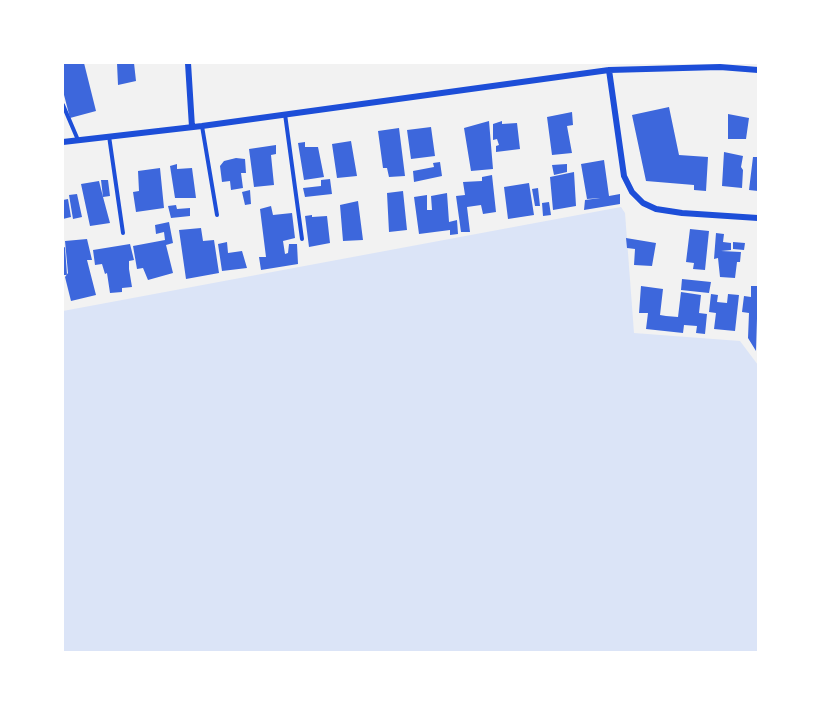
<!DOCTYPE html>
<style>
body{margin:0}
#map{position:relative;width:821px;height:715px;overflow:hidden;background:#f2f2f2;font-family:Inter,sans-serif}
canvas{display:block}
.frame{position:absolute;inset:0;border:64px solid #fff;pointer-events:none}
</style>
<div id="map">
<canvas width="821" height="715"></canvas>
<div class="frame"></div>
</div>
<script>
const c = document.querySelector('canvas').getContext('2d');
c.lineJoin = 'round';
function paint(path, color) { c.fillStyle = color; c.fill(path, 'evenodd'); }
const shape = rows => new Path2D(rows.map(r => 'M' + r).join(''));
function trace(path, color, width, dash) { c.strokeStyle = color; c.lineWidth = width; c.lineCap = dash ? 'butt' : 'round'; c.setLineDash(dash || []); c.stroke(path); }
const green = shape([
 [621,207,625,213,634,333,740,341,758,365,758,652,63,652,63,311]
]);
const building = shape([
 [63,63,84,63,96,111,70,118,63,91],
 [117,63,134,63,136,81,118,85],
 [669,107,679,155,708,157,706,191,694,190,694,185,646,181,632,115],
 [572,112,573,125,567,126,572,153,552,155,547,117],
 [728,114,749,118,746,139,728,139],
 [489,121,493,169,471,171,464,128],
 [502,121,502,124,517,123,520,149,496,152,496,146,499,145,497,139,493,140,493,124],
 [431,127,435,156,411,159,407,130],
 [399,128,405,176,389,177,387,168,383,168,378,131],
 [351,141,357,176,337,178,332,144],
 [305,142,305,147,318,147,324,177,304,180,298,143],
 [276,145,276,154,271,155,274,185,254,187,249,149],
 [724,152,743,156,741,167,743,170,742,188,722,186],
 [753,157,758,157,758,191,749,190],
 [236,158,245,159,246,173,241,173,243,188,231,190,230,181,222,182,220,166,224,161],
 [604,160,609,196,620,194,620,204,584,210,585,200,600,198,587,199,581,164],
 [440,162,442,176,414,182,413,171,434,167,433,163],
 [177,164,177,169,192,168,196,198,175,198,170,166],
 [567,164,567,172,554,175,552,165],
 [160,168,164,208,136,212,133,192,139,191,138,171],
 [574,172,576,206,553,210,550,177],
 [492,175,496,212,483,214,481,205,467,207,470,232,461,232,456,196,465,195,463,182,482,181,482,177],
 [330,179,332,194,305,197,303,188,321,186,321,180],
 [101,180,108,180,110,196,103,197,110,223,90,226,81,184,99,181,103,197],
 [529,183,534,215,508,219,504,187],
 [538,188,540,206,535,206,532,189],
 [250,190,251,204,245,205,242,192],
 [403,191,407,230,389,232,387,193],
 [447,193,449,222,457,220,458,234,450,235,450,230,419,234,414,197,427,195,427,210,432,210,431,196],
 [77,194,82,217,73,219,69,195],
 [68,199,71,217,63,219,63,200],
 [358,201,363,240,343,241,340,205],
 [549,202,551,215,543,216,542,203],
 [176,205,177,209,190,208,190,216,171,218,168,206],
 [271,206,273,215,292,213,295,238,283,241,285,254,288,253,289,244,297,244,298,264,261,270,259,257,266,257,260,209],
 [312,215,312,217,327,216,330,243,309,247,305,216],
 [169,222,173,243,166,245,173,273,148,280,143,268,137,269,133,246,165,240,164,232,156,234,155,225],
 [201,228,203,241,214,240,219,273,186,279,179,230],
 [690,229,709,231,705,270,693,269,694,263,686,262],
 [716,233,724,234,723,242,731,243,731,250,721,251,741,252,740,262,737,262,735,278,720,277,718,258,714,259],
 [626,238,656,243,652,266,634,265,635,249,627,248],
 [87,239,92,260,87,260,96,295,71,301,65,277,68,273,65,241],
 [227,242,228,253,242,251,247,268,222,271,218,244],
 [733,242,745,243,744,250,733,249],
 [130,244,134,260,129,261,129,269,132,287,122,288,122,292,110,293,107,273,105,274,102,264,95,265,93,250],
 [65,247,67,275,63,275,63,248],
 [682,279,711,282,709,293,681,290],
 [641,286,663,289,660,315,666,316,678,317,681,292,701,295,699,313,707,314,705,334,696,333,697,326,684,325,683,333,646,329,648,313,639,313],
 [751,286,758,286,756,351,748,338,749,313,742,312,744,296,751,297],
 [711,294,718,295,717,302,727,303,728,294,739,295,735,331,714,329,716,313,709,312]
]);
const service = shape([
 [63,105,78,140],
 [285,114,302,239],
 [202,126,217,215],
 [109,136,123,233]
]);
const minor = shape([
 [188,63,192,127],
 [609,70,624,176,632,192,643,203,656,209,682,213,758,218],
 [63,142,202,126,609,70,720,67,758,70]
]);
paint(green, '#dbe4f7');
paint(building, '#3d67dc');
trace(service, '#1d4ed8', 4);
trace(minor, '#1d4ed8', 6);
</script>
